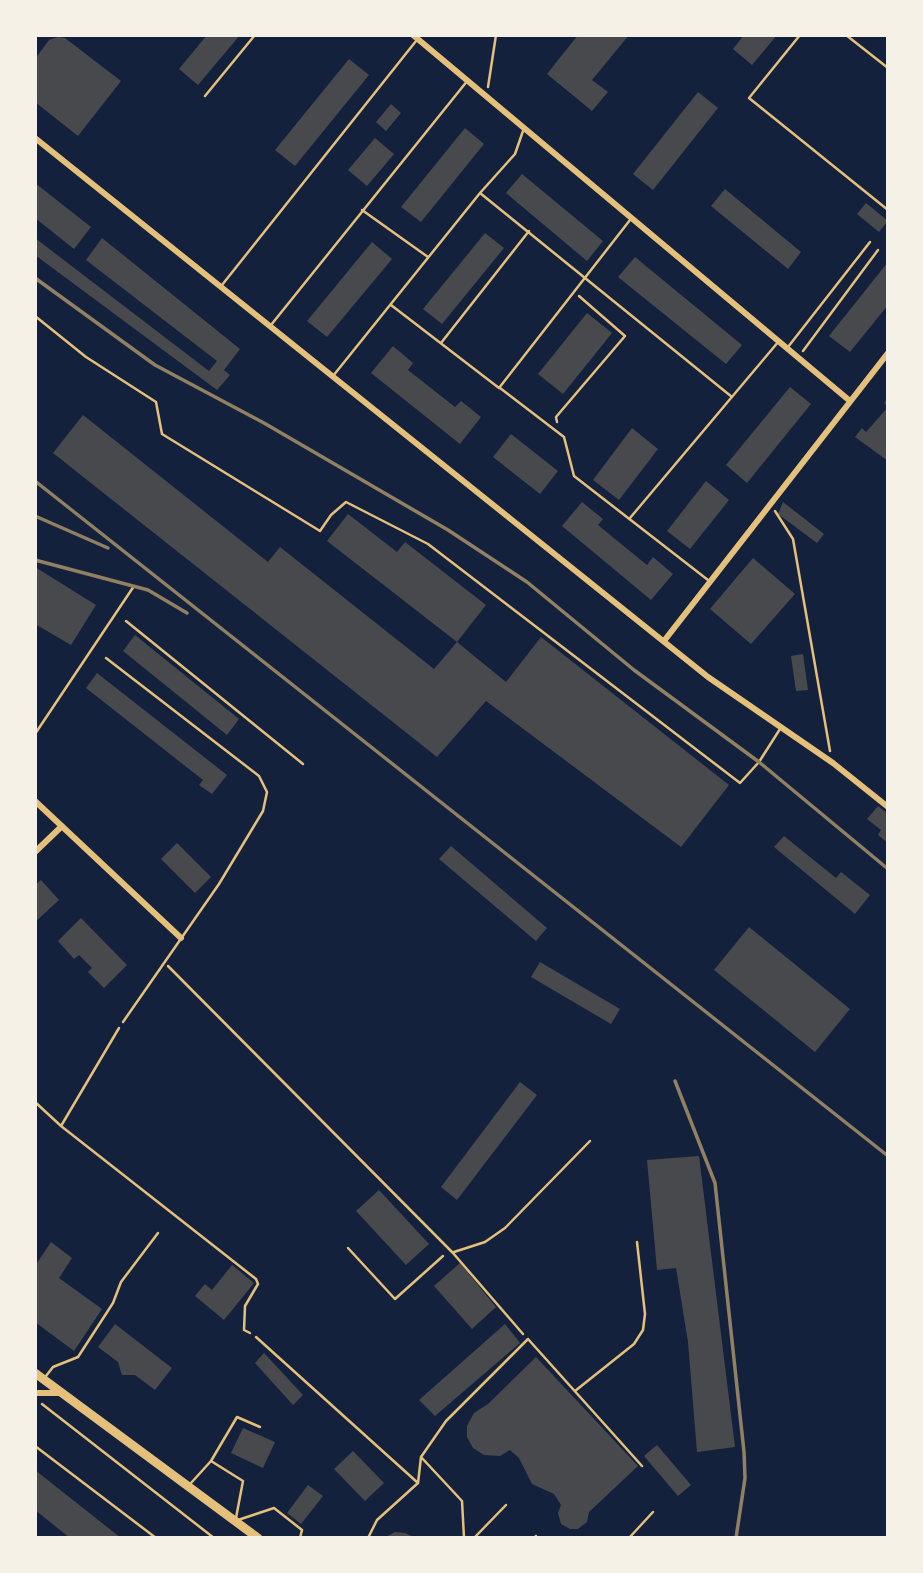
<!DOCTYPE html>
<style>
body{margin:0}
#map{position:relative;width:923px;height:1573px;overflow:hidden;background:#14213d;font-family:Raleway,sans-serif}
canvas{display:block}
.frame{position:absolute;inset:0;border:37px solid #f6f1e7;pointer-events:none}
</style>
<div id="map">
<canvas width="923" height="1573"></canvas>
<div class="frame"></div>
</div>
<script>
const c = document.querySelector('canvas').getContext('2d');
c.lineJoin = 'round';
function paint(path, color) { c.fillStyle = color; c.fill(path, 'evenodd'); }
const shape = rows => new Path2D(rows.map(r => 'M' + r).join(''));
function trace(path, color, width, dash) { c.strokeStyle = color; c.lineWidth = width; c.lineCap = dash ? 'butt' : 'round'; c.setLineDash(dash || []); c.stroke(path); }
const building = shape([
 [207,35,240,35,198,85,179,69],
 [578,35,629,35,592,80,608,92,592,111,547,74],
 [744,35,777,35,752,65,733,49],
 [58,37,65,38,121,81,78,136,35,102,35,59,49,40],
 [349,59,369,75,295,166,275,150],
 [698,92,718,108,653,190,633,174],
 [391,104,401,113,386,131,376,122],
 [465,128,484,144,421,222,401,207],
 [375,138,394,154,367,186,348,170],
 [522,174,603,241,587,261,506,193],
 [35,183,91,227,74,249,35,218],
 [725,189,801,252,788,269,711,206],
 [866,203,888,221,879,232,857,214],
 [485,233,504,248,442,324,423,309],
 [35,238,209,371,217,361,86,260,102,238,240,349,224,370,230,375,217,390,35,255],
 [372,242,392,259,327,337,307,321],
 [635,257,742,345,726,364,618,277],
 [888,262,888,305,850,352,829,336],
 [587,313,612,333,563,394,538,374],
 [393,346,413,363,408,370,455,407,461,401,481,417,460,444,371,373],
 [790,387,811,404,747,483,726,465],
 [888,398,888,461,855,437,862,428,866,432,888,407,884,403],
 [83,415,268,562,280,547,434,669,457,642,506,682,541,637,729,785,681,847,486,701,437,757,53,453],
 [632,428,658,449,619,500,593,480],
 [511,434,558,471,540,494,493,457],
 [706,481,729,500,690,549,667,531],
 [582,502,603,519,598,525,647,565,653,557,673,574,651,600,562,526],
 [783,502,824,534,817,543,778,514],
 [348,514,397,552,405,542,486,605,457,642,327,541],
 [753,558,795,594,751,644,710,609],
 [35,567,96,605,71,645,35,624],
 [135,635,239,719,227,735,123,651],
 [803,654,808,690,796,691,791,656],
 [97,673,227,775,212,794,199,785,203,780,86,688],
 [878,806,888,814,888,843,878,835,881,830,867,819],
 [784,836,836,878,841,872,870,895,855,914,774,847],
 [177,843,211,877,195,893,161,859],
 [451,846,547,928,536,941,439,859],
 [41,880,59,900,35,922,35,885],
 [81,918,127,965,104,988,88,972,92,968,79,955,74,959,58,941],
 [749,927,850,1009,815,1052,714,970],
 [540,962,620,1009,611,1024,531,977],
 [520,1082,537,1095,457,1200,441,1187],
 [699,1156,735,1447,697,1452,688,1342,676,1268,657,1270,647,1160],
 [379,1190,429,1244,406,1265,356,1211],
 [51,1242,72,1258,59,1278,102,1309,74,1351,35,1322,35,1266],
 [460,1263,496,1307,472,1329,434,1286],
 [232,1265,254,1283,224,1320,195,1296,205,1284,212,1290],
 [115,1324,172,1368,155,1390,135,1375,122,1375,118,1362,98,1347],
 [505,1324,520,1343,435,1416,419,1400],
 [264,1353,303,1395,293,1405,255,1363],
 [536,1357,638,1466,589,1512,587,1522,578,1529,570,1529,561,1524,558,1513,561,1505,554,1494,532,1484,519,1458,510,1450,500,1456,484,1455,473,1448,467,1437,467,1426,474,1413,488,1404],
 [243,1428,275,1442,263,1468,231,1453],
 [657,1445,691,1485,678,1496,644,1456],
 [353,1451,384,1483,365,1501,334,1469],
 [35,1470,121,1538,70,1538,35,1510],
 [308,1485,323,1496,301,1524,287,1513],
 [395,1532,405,1533,416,1538,384,1538]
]);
const path = shape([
 [488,87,496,35],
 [803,351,878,250],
 [557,422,556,417,625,336,579,296],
 [775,511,793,539,830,751],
 [126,621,303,764],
 [35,734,134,586],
 [168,966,453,1253,523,1334],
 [35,1102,61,1126,256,1279,258,1284,245,1306,244,1330,250,1333],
 [61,1126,119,1028],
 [454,1252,485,1242,505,1228,590,1141],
 [42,1404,214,1538],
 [35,1446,156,1538]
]);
const service = shape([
 [800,35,749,98,888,210],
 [846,35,888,68],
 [205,96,255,35],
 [480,193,732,397],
 [362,210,428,257],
 [222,285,416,41],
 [391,305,499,388,630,220],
 [35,316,86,357,156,402,162,434,320,531,331,515,346,502,428,544,740,783,759,762,780,729],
 [271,325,468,80],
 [441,343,529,231],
 [788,347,870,242],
 [333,376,480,193,515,154,523,131],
 [500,388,564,437,574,476,708,580],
 [630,518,779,341],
 [106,658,259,776,267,792,263,811,219,884,123,1022],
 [348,1248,395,1299,443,1256],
 [256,1337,418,1483],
 [46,1376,53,1367,78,1357,113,1303,121,1282,158,1233],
 [575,1391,634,1344,643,1330,645,1314,637,1242],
 [421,1457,462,1501,464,1538],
 [211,1461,237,1417,260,1427],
 [191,1483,211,1461,243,1481,236,1518],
 [238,1520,274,1508,302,1530,300,1538],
 [368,1538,377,1520,418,1483,421,1457,446,1421,528,1339,642,1466],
 [474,1538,506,1505],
 [534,1538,536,1536],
 [629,1538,653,1512]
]);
const minor = shape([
 [413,35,850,401],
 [35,138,708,677,833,763,888,807],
 [664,641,888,353],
 [35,801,181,938],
 [35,852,62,826],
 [35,1393,61,1393]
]);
const secondary = shape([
 [35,1373,258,1538]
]);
const rail = shape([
 [35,278,155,365,264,423,448,530,527,582,634,670,759,762,888,869],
 [35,481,888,1156],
 [35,516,108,548],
 [35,560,148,590,187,613],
 [675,1081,715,1183,744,1452,745,1478,736,1538]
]);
paint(building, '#48494c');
trace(path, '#e5c07b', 2.5);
trace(service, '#e5c07b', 2.5);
trace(minor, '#e5c07b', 6);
trace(secondary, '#e5c07b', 9);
trace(rail, '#918062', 3.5);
</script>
